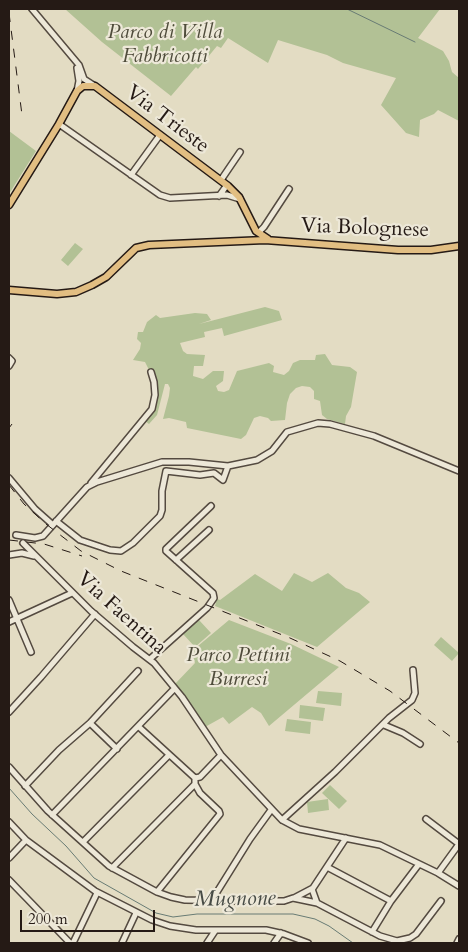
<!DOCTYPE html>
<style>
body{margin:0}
#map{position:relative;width:468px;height:952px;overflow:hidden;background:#e3dcc3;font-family:Cardo,serif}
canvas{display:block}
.frame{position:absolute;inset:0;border:10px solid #251a15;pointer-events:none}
.scale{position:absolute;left:20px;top:910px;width:135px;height:22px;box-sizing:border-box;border:2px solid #251a15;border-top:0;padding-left:6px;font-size:15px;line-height:18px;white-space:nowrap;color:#251a15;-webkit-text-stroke:4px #ede8d8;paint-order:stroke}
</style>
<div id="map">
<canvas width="468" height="952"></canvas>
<div class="frame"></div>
<div class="scale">200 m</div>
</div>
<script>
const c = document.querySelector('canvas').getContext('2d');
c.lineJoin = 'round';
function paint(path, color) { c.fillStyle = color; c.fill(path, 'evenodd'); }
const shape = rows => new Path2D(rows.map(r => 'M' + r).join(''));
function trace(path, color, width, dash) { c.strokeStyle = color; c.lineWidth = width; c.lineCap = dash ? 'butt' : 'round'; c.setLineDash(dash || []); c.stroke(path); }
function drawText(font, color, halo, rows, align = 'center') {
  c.font = font + ' Cardo,serif'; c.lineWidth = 4.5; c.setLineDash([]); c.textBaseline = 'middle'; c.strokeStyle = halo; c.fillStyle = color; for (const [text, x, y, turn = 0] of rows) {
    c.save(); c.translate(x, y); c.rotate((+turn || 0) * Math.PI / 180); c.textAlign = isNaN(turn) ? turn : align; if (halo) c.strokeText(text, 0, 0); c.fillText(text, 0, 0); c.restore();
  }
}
const green = shape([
 [65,9,440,9,418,38,443,51,449,61,452,72,459,78,459,121,438,110,434,114,420,120,419,137,406,133,381,105,396,78,343,63,327,55,278,40,268,63,228,38,221,48,217,46,198,69,196,67,171,96,102,42],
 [9,131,36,151,9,194],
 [75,243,83,249,68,266,61,260],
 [265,307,279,311,282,320,224,336,222,328,204,332,205,337,180,343,183,351,187,354,205,355,203,366,194,366,193,376,203,379,213,371,224,371,223,381,216,386,218,391,224,392,229,390,237,371,269,363,274,366,273,372,284,375,289,371,293,363,300,360,315,360,316,355,325,354,332,365,350,367,357,372,351,407,346,416,345,424,327,419,322,415,320,401,314,399,314,391,310,387,302,386,296,388,290,394,287,403,285,420,271,421,268,418,260,416,254,418,246,435,241,439,187,428,186,422,169,418,163,419,169,396,170,388,168,384,165,384,157,415,149,424,145,421,152,413,155,406,157,386,145,362,133,360,140,349,141,343,137,339,138,332,143,332,147,322,156,315,160,318,195,313,207,314,211,320,199,324],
 [294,573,312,582,328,573,346,588,359,593,370,602,317,647,215,606,217,599,220,600,255,574,282,591],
 [199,620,211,633,195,647,183,634],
 [229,620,291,644,339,667,269,726,261,713,252,707,229,724,223,717,205,727,175,684,195,663,192,651],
 [441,637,459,653,452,661,434,645],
 [318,691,342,693,341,706,316,703],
 [300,705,325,708,323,721,299,718],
 [287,719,311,722,310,734,285,731],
 [330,785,347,801,339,809,322,793],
 [328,799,329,810,308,813,307,802]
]);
const stream = shape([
 [347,9,415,42],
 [9,788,32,814,66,846,94,878,156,913,173,917,197,914,293,914,315,919,329,926,353,943]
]);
const minor = shape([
 [32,9,79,65,84,79,95,86],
 [77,91,79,81,77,68],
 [59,124,160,195,170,198,227,195,240,199],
 [131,175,160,135],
 [221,180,240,152],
 [219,196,227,185],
 [259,232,264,227,289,189],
 [9,358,12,361,9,366],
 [9,478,35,509,53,525],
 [91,483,152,409,155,395,154,382,151,372],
 [56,521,80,540,110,550,121,551,133,543,160,516,162,510,162,491,166,471,200,475,214,473,223,480,228,466],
 [16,535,35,538,43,536,87,487,97,482,162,462,189,462,228,466,257,460,272,451,287,432,318,423,330,424,374,436,459,471],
 [23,543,91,611,133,647,154,663,182,697,221,755,282,820,299,829,380,845,438,873,459,886],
 [9,555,22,553,34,556],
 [176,560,209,530],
 [9,600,31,652],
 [9,622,72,593],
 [150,659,207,608,214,598,213,593,166,551,166,549,211,506],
 [9,712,41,677,95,614],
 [90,723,117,749],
 [384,725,403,733,420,744],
 [139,727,195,778],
 [9,767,48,811,109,866,157,892,171,897,185,900,243,901,284,901,293,898,317,903,380,936,397,941,410,938,416,934,441,901],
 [195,778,200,777,221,755],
 [25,786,59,750,90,723,138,671],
 [52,815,174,689],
 [426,819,459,844,438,873],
 [282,820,335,772,389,718,412,700,415,693,413,670],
 [9,822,26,840,95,891,152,920,170,926,196,930,266,930,284,934,308,943],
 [83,842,169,755],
 [9,858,26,840],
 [327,867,391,901],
 [112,868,195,784,195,778],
 [9,880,70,943],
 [312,889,317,903],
 [157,892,220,814,219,811,200,793,195,784],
 [294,898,313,888,346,838],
 [212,900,250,839,271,810],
 [372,932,391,901,419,864],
 [73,943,97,893],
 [122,943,136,913],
 [207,943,215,931],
 [274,943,281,933],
 [457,943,459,939]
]);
const major = shape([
 [9,205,59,124,77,91,83,86,95,86,228,186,239,197,256,231,268,239],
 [9,290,57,294,76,292,92,285,106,277,136,248,149,245,265,240,398,250,431,250,459,246]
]);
const rail = shape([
 [9,13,22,115],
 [9,428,12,424],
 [9,485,24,504,46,524,81,551,121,571,290,638,340,661,390,691,459,743],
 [9,540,44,544,82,556]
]);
const parkNames = [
 ["Parco di Villa",165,33],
 ["Fabbricotti",165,57],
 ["Parco Pettini",238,656],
 ["Burresi",238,680]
];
const streetNames = [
 ["Via Trieste",167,120,37],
 ["Via Bolognese",365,229,2],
 ["Via Faentina",121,614,42]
];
const waterNames = [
 ["Mugnone",235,900,-1]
];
paint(green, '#b2c195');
trace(stream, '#687b74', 1);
trace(minor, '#544a40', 8);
trace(major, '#251a15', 9);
trace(minor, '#ede8d8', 5);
trace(major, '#e2be82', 6);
trace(rail, '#251a15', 1, [9, 9]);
drawText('italic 21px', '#4f4c3b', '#ede8d8', parkNames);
drawText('21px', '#251a15', '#ede8d8', streetNames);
drawText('italic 22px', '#474b45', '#ede8d8', waterNames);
</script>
